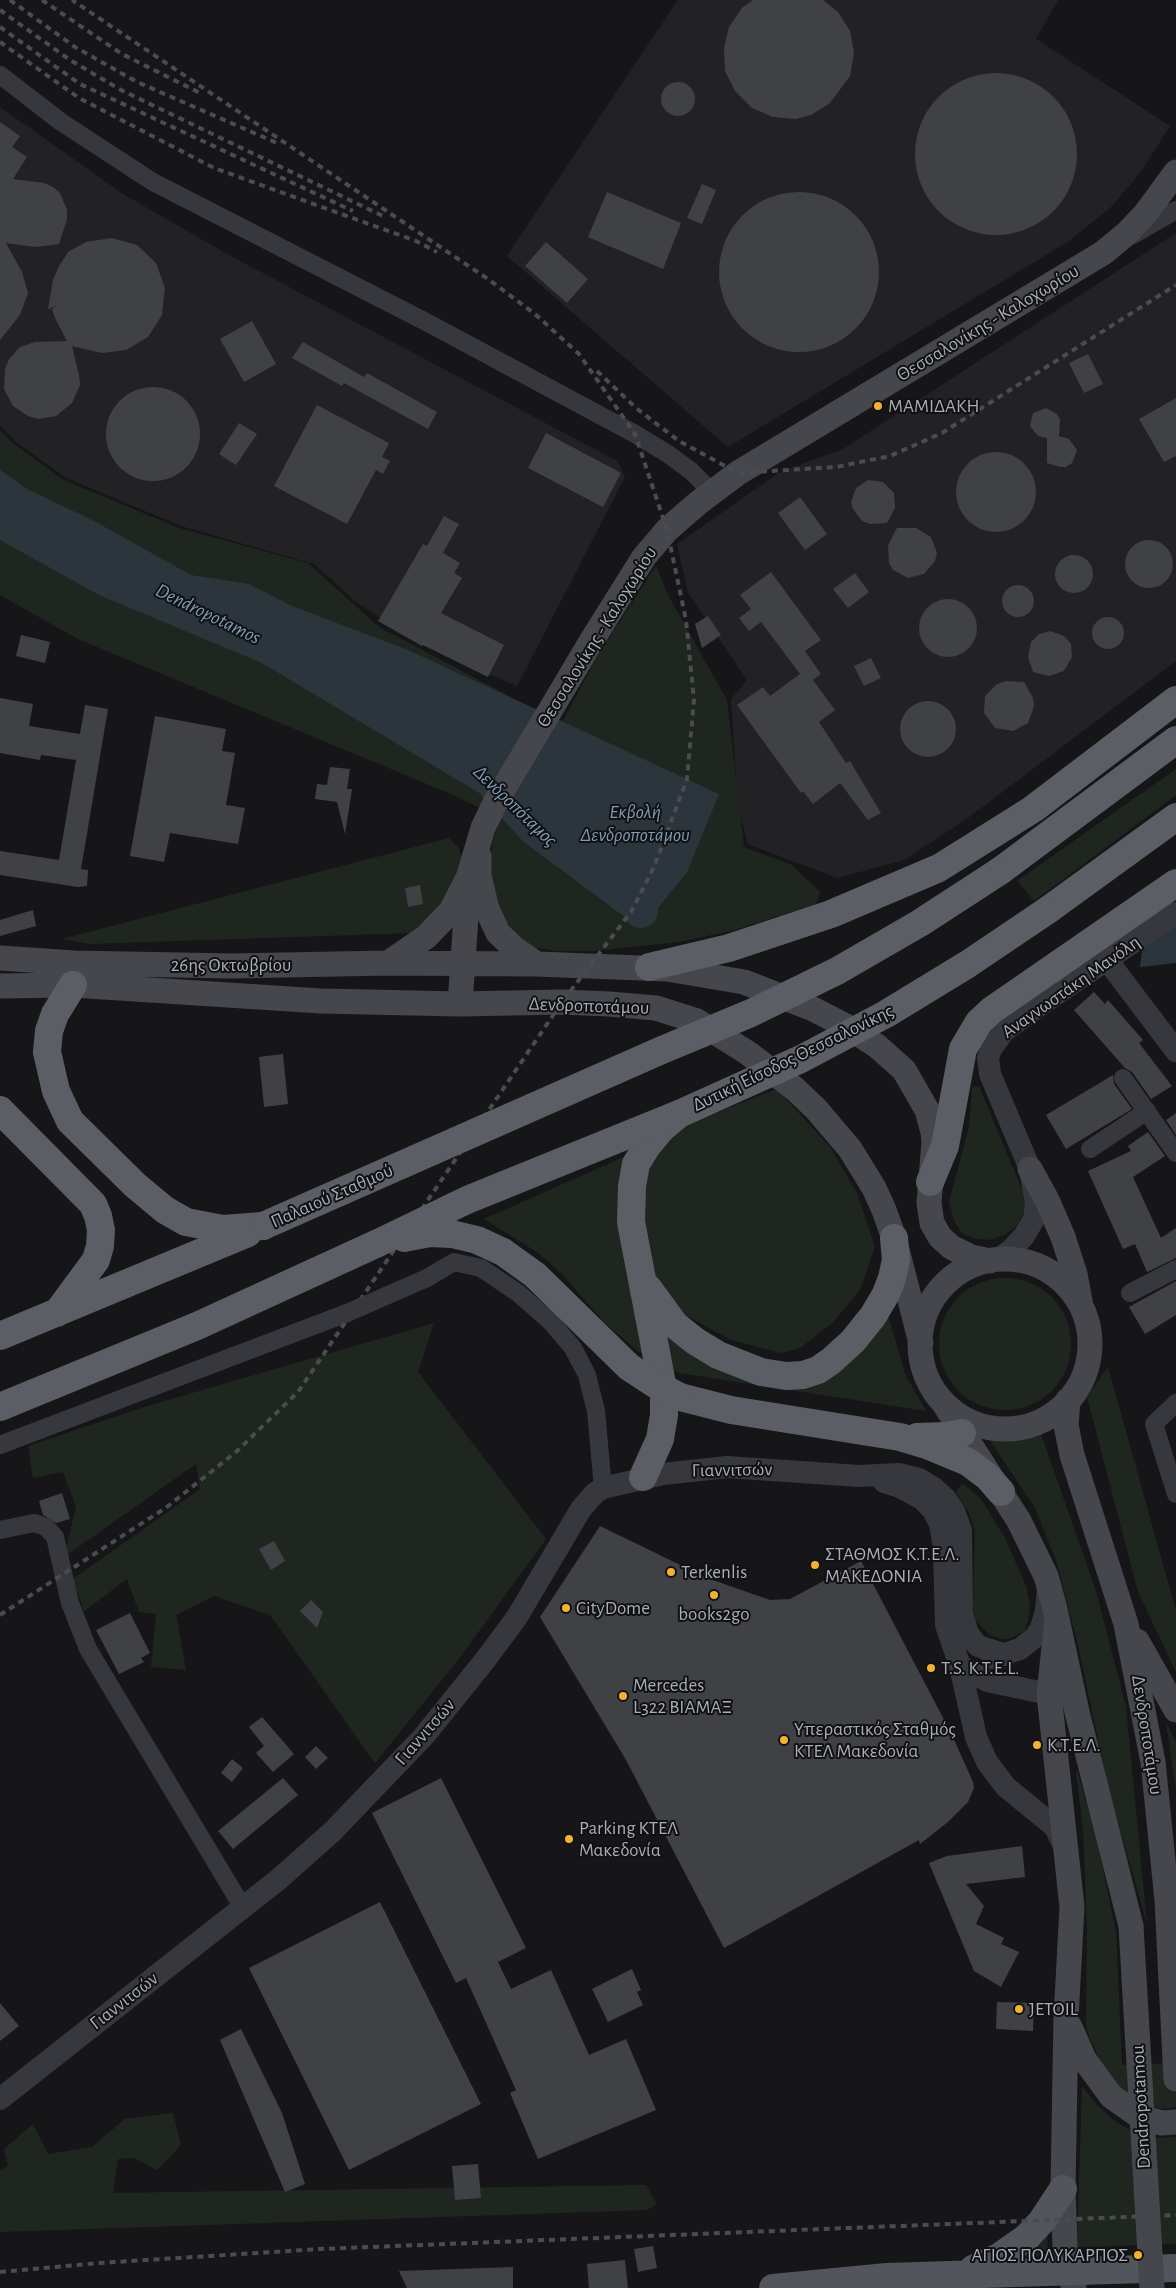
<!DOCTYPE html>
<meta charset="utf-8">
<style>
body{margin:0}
canvas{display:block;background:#161618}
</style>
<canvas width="1176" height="2288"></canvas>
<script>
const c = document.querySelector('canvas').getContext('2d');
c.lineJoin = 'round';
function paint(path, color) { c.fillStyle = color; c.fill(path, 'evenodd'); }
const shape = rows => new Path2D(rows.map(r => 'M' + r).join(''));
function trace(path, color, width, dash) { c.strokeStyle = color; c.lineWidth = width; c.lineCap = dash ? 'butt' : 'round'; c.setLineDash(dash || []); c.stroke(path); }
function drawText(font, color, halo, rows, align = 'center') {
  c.font = font + ' "Alegreya Sans",sans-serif'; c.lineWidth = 4; c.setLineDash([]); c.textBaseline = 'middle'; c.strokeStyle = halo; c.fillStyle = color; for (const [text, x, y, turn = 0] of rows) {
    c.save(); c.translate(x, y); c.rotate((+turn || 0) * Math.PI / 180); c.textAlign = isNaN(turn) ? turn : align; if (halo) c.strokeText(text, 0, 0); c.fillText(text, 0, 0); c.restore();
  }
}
const built = shape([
 [678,0,1058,0,1036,39,1170,126,1140,173,1112,206,1069,241,728,447,507,256],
 [0,107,123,194,227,254,617,461,625,477,517,686,422,645,355,601,314,564,181,526,66,478,16,442,0,426],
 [1176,233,1176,661,968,818,904,860,837,878,748,844,738,808,731,699,747,680,688,593,677,544,780,472,843,449]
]);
const green = shape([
 [0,430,14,444,64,480,179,528,308,563,379,627,526,705,563,721,599,653,656,566,668,595,727,700,744,847,792,865,820,892,816,904,731,931,679,942,592,951,558,951,531,947,505,928,490,872,492,843,501,818,451,794,78,639,0,595],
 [1176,769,1176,795,1034,901,1017,881],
 [449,838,459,848,463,863,438,913,411,933,90,944,62,939],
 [979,1086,1023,1192,1025,1203,1023,1214,1017,1226,1004,1235,989,1240,973,1238,962,1233,954,1220,949,1202,969,1127,972,1087],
 [777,1089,830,1147,857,1193,875,1247,860,1290,832,1323,800,1348,781,1353,731,1340,678,1311,659,1326,790,1383,886,1308,905,1374,926,1411,680,1373,644,1356,607,1325,561,1273,537,1252,484,1219,662,1140,683,1126],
 '939 1344a66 66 0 1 1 132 0a66 66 0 1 1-132 0Z',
 [434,1323,418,1372,546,1539,458,1660,375,1763,270,1615,214,1596,176,1615,186,1670,151,1667,156,1614,139,1612,127,1579,84,1611,73,1579,200,1489,196,1464,64,1557,76,1507,63,1472,33,1478,28,1446,144,1407],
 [1108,1367,1176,1611,1176,1672,1138,1592,1087,1397],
 [1040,1431,1096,1591,1126,1707,1147,1924,1108,1787,1079,1649,1057,1563,1035,1508,989,1439,1029,1436],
 [962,1483,981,1499,1005,1538,1026,1586,1030,1605,1028,1621,1025,1630,1012,1638,1001,1639,990,1635,975,1620,973,1605,975,1531,969,1513,956,1492],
 [1166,1721,1176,1742,1176,1789,1174,1777],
 [1077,1770,1096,1835,1116,1932,1122,2065,1176,2063,1176,2107,1164,2109,1149,2106,1120,2090,1101,2062,1088,2034,1086,2022,1087,1926,1083,1830,1076,1772],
 [1082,2086,1095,2103,1112,2119,1133,2132,1150,2138,1176,2137,1176,2244,1077,2247],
 [173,2113,181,2145,157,2170,134,2158,118,2159,113,2193,646,2185,657,2204,647,2210,0,2232,0,2170,8,2166,4,2149,33,2124,48,2154,92,2147,125,2119],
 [1047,2233,1048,2255,1018,2258]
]);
const water = shape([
 [0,470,27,489,94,521,191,575,249,584,292,606,408,650,719,794,687,872,650,918,556,839,262,663,99,595,0,540],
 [1176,926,1176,963,1140,967,1145,928]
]);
const river = shape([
 [497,788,535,829,636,904,641,911]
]);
const building = shape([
 [753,0,823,0,838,12,850,31,854,53,850,76,830,103,811,115,796,119,773,117,752,108,735,91,725,71,724,48,729,27,742,8],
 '915 154a81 81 0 1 1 162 0a81 81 0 1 1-162 0Z',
 '661 99a17 17 0 1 1 34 0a17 17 0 1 1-34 0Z',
 [0,122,20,136,12,147,27,157,13,179,44,183,53,187,60,193,67,210,67,219,59,244,35,247,6,243,22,272,28,293,20,315,0,340],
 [702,184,716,190,702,224,687,218],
 [607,192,681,223,663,269,588,237],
 '719 272a80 80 0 1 1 160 0a80 80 0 1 1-160 0Z',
 [112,238,137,245,156,263,165,288,162,315,148,337,126,350,102,353,72,346,79,375,80,385,72,403,56,416,38,419,28,416,13,406,4,389,5,369,9,359,20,347,35,342,67,341,55,318,52,309,56,306,48,309,53,280,58,268,68,252,86,242],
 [546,242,588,279,567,303,525,266],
 [252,321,276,364,244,382,220,339],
 [303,342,364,377,367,373,437,412,428,429,344,383,342,386,292,358],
 [1088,354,1103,384,1084,393,1069,363],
 '106 434a47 47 0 1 1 94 0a47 47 0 1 1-94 0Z',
 [1176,398,1176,456,1164,462,1139,419],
 [317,405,389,443,382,457,390,461,383,474,376,470,347,524,274,486],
 [1046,408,1057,414,1060,420,1059,436,1069,439,1077,450,1072,463,1066,467,1060,467,1047,463,1047,438,1038,436,1030,426,1033,413],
 [239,423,257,434,236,465,219,454],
 [546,433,621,473,603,507,528,468],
 '956 492a40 40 0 1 1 80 0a40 40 0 1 1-80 0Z',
 [868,480,883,482,894,493,895,508,887,523,870,524,862,521,853,509,851,502,856,488],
 [800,497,827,534,805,550,778,513],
 [444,516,459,524,443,553,460,563,454,573,462,578,441,613,504,645,488,677,423,645,422,646,378,621,423,544,427,546],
 [897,528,916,528,931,537,937,553,935,561,924,574,908,578,893,570,889,563,888,545],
 '1125 564a24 24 0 1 1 48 0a24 24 0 1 1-48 0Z',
 '1055 574a19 19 0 1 1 38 0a19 19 0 1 1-38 0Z',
 [771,572,821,640,805,651,821,674,813,680,835,710,819,722,846,763,850,761,881,813,868,820,840,783,813,804,803,791,801,793,737,705,763,687,770,696,800,674,761,622,749,631,739,618,751,609,740,595],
 [855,573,869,592,848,608,833,589],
 '1002 601a16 16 0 1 1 32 0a16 16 0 1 1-32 0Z',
 '919 628a29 29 0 1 1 58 0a29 29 0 1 1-58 0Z',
 [708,616,721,635,702,648,695,624],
 '1092 633a16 16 0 1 1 32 0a16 16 0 1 1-32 0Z',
 [1050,631,1064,636,1071,644,1072,657,1064,671,1049,676,1033,672,1028,657,1031,642,1039,634],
 [21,635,50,642,45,663,16,656],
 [871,658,881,678,864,686,854,666],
 [1006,681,1024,682,1033,698,1034,706,1028,723,1013,731,995,728,984,713,985,696,997,684],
 [0,698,33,704,29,726,80,734,85,705,108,709,81,869,88,870,87,886,78,887,0,875,0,851,59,860,76,760,41,755,40,760,0,753],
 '900 729a28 28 0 1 1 56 0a28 28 0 1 1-56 0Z',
 [155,716,226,729,222,751,235,753,226,805,245,808,238,844,170,833,164,862,130,856],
 [330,767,350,769,347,789,352,789,345,834,337,802,315,799,317,784,327,785],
 [420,885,423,904,408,907,405,888],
 [33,910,36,926,0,936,0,920],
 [1094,992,1105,1004,1108,1000,1143,1040,1139,1043,1172,1086,1151,1099,1132,1072,1125,1068,1074,1010],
 [283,1054,288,1104,264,1107,259,1057],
 [1113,1075,1114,1084,1132,1109,1066,1149,1046,1115],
 [1176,1113,1176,1135,1166,1120],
 [1148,1132,1165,1156,1133,1177,1161,1238,1176,1228,1176,1258,1147,1272,1135,1244,1123,1249,1088,1171,1131,1151,1128,1146],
 [1176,1281,1176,1315,1145,1334,1129,1307],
 [62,1493,70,1519,56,1523,43,1515,39,1501],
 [600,1526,707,1578,770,1600,790,1599,861,1561,952,1735,973,1782,974,1788,968,1802,948,1822,920,1844,919,1840,724,1948,626,1760,540,1617],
 [274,1541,285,1561,271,1570,259,1549],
 [311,1600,323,1612,317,1628,300,1611],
 [130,1613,150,1653,141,1658,144,1662,119,1674,96,1630],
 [262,1717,294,1754,273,1772,256,1753,264,1746,249,1727],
 [316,1746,328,1758,316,1769,305,1757],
 [232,1759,243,1768,232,1782,221,1773],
 [283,1778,298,1795,233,1849,218,1831],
 [441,1778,526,1948,498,1962,511,1989,551,1970,589,2055,626,2039,656,2110,538,2159,510,2093,516,2090,466,1978,456,1983,372,1813],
 [1022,1846,1025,1877,966,1884,984,1906,976,1924,1004,1938,1001,1944,1019,1952,1001,1987,974,1971,929,1863,947,1856],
 [380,1902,481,2104,349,2170,249,1968],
 [632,1969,641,1990,637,1992,643,2005,608,2022,592,1989],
 [997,2002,1034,2003,1033,2031,996,2029],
 [0,2003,19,2026,0,2041],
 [241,2029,282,2113,305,2184,285,2192,220,2040],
 [478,2164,481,2198,455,2200,452,2166],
 [653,2246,657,2268,638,2272,634,2249],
 [625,2260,628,2288,589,2288,587,2264],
 [513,2267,513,2288,407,2288,399,2271]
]);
const minor = shape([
 [0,75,61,122,153,182,430,324,635,434,668,454,691,471,712,492],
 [1133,235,1176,210],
 [1123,1078,1176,1153],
 [1090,1149,1147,1111],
 [427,1278,454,1262,481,1268,518,1293,550,1321,573,1348,587,1375,596,1411,603,1488],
 [1130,1293,1176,1269],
 [1176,1403,1154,1424,1176,1494],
 [0,1445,347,1313],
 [0,1530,34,1523,46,1527,55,1537,70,1603,88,1649,243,1908]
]);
const tertiary = shape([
 [1107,960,1176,1051],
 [997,1260,1012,1249,1024,1236,1034,1219,1036,1204,1030,1169,990,1074,988,1058,991,1049,1004,1031,1036,1008,1176,913],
 [884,1482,900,1487,922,1499,933,1510,940,1524,944,1547,946,1625,960,1666,987,1681,1049,1694],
 [992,1658,1020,1649,1035,1637,1041,1628,1046,1611,1048,1588],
 [960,1666,976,1737,987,1762,1006,1787,1055,1827,1065,1848],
 [0,2099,279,1879,333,1831,424,1736,486,1659,517,1617,581,1509,595,1493,603,1488,663,1474,727,1467,859,1476,899,1474,919,1479,934,1488,946,1499,954,1511,961,1530,962,1614,968,1634,978,1646,1006,1655]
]);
const secondary = shape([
 [479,856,479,876,487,909,498,933,515,949,537,964],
 [0,958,74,963,232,966,388,963,537,964,667,969,744,982,811,1008,846,1026,877,1046,904,1070,927,1110,933,1132,934,1142,929,1203,932,1223,940,1237,951,1247,971,1257,990,1261],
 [388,963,426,937,451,911,468,878,483,828,495,803,592,640,644,557,667,530,698,503,738,473,1103,253,1126,234,1146,213,1176,172],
 [0,986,73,985,321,1001,460,1004,562,1002,609,1004,656,1008,697,1021,748,1053,795,1089,816,1109,850,1149,874,1188,884,1210,894,1238,921,1343],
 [460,1004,468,888],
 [1030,1169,1047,1200,1063,1237,1075,1274,1080,1301],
 '920 1344a85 85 0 1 1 170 0a85 85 0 1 1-170 0Z',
 [1068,1400,1066,1425,1072,1455,1126,1624,1153,1762,1167,1900,1176,2079],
 [943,1402,1019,1521,1046,1576,1054,1605,1077,1712,1131,1926],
 [1057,1619,1049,1694,1072,1907,1066,2018,1063,2189,1065,2247,1068,2270,1074,2288],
 [1137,1641,1176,1710],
 [1070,2027,1084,2059,1111,2096,1142,2118,1162,2123,1176,2122]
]);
const primary = shape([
 [973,2269,999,2257,1026,2238,1042,2221,1063,2189],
 [773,2288,887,2277,1176,2268]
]);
const trunk = shape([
 [1000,871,1176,740],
 [1048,910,1176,817],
 [649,967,729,948,831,914,939,868,1033,809,1176,700],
 [73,985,55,1014,49,1031,47,1052,56,1091,70,1121,135,1185,165,1210,186,1222,223,1229,263,1226],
 [0,1110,93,1204,98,1216,101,1230,100,1246,96,1260,57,1313],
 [930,1182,945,1146,963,1049,979,1022,992,1010,1176,883],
 [648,1288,675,1325,695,1341,718,1355,761,1372,786,1376,803,1375,818,1370,831,1361,853,1341,873,1316,886,1294,892,1278,896,1260,894,1238],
 [0,1336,248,1233],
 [680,1397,731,1410,900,1437,927,1445,968,1462,988,1477,1001,1492],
 [0,1407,197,1326,378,1243],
 [917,1437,946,1436,962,1433],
 [643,1477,660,1439,664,1415,664,1394,631,1222,632,1186,636,1164,647,1146,661,1129,679,1114]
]);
const rail = shape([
 [10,0,75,47,137,82,277,143],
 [42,0,122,54,202,94],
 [0,10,70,60,121,90,385,217],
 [0,27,80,84,353,211],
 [0,42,79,98,214,168,416,241,437,252],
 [597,371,636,408,679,441,738,473,836,467,890,456,942,433,1176,285],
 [0,1615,167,1507,237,1451,298,1392,562,1002,631,912,654,867,687,779,694,700,686,620,667,530,635,434,579,354,535,314,488,279,72,0],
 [0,2272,99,2263,320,2249,1176,2215]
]);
const minorBridge = shape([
 [347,1313,427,1278]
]);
const secondaryBridge = shape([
 [1131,1926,1152,2288]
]);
const trunkBridge = shape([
 [263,1226,662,1050,751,1013,837,971,920,923,1000,871],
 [404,1238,430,1233,452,1234,477,1240,503,1252,535,1275,629,1367,655,1384,680,1397],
 [378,1243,467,1200,679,1114,801,1059,886,1014,968,964,1048,910]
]);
const markers = [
 [878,406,5,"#f2b134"],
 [815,1565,5,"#f2b134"],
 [671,1572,5,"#f2b134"],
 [714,1595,5,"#f2b134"],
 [566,1608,5,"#f2b134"],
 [931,1668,5,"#f2b134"],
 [623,1696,5,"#f2b134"],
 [784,1740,5,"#f2b134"],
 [1037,1745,5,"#f2b134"],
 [569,1839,5,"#f2b134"],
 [1019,2009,5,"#f2b134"],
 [1138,2255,5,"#f2b134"]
];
const streetNames = [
 ["Θεσσαλονίκης - Καλοχωρίου",988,323,-31],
 ["Θεσσαλονίκης - Καλοχωρίου",597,637,-58],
 ["26ης Οκτωβρίου",231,965],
 ["Αναγνωστάκη Μανόλη",1071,987,-35],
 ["Δενδροποτάμου",589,1006,2],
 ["Δυτική Είσοδος Θεσσαλονίκης",793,1058,-26],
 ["Παλαιού Σταθμού",332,1196,-24],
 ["Γιαννιτσών",732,1470,-1],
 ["Γιαννιτσών",425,1732,-49],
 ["Δενδροποτάμου",1147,1735,81],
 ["Γιαννιτσών",124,2001,-38],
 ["Dendropotamou",1141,2107,-93]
];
const poiNames = [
 ["ΜΑΜΙΔΑΚΗ",888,406],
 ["ΣΤΑΘΜΟΣ Κ.Τ.Ε.Λ.",825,1554],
 ["ΜΑΚΕΔΟΝΙΑ",825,1576],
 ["Terkenlis",681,1572],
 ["CityDome",576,1608],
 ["books2go",714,1614,"center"],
 ["T.S. K.T.E.L.",941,1668],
 ["Mercedes",633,1685],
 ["L322 ΒΙΑΜΑΞ",633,1707],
 ["Υπεραστικός Σταθμός",794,1729],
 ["ΚΤΕΛ Μακεδονία",794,1751],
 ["Κ.Τ.Ε.Λ.",1047,1745],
 ["Parking ΚΤΕΛ",579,1828],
 ["Μακεδονία",579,1850],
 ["JETOIL",1029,2009],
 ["ΑΓΙΟΣ ΠΟΛΥΚΑΡΠΟΣ",1128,2255,"right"]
];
const waterNames = [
 ["Dendropotamos",208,614,26],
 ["Δενδροπόταμος",515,806,44],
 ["Εκβολή",635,812],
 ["Δενδροποτάμου",635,835]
];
paint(built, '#222225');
paint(green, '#1e261f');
paint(water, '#2c353c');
trace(river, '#2c353c', 34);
paint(building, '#404145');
trace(minor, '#37383d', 18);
trace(tertiary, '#37383d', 22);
trace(secondary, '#45474d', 25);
trace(primary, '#53555c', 28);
trace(trunk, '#5b5e65', 28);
trace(rail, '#4a4c52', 4, [6, 5]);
trace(minorBridge, '#37383d', 18);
trace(secondaryBridge, '#45474d', 25);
trace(trunkBridge, '#5b5e65', 28);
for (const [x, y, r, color] of markers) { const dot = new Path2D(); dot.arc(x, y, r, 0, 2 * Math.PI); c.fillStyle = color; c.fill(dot); trace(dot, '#111113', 2); }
drawText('19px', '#a8adb8', '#111113', streetNames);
drawText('19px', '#a8adb8', '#111113', poiNames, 'left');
drawText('italic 20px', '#7f9bb3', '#111113', waterNames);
</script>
